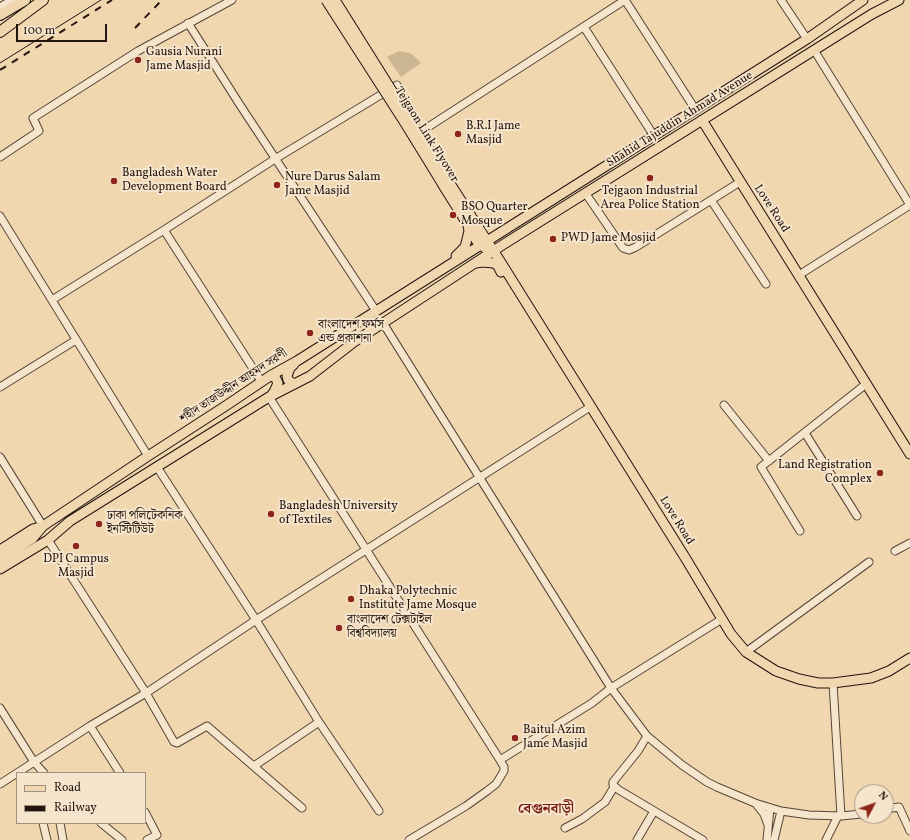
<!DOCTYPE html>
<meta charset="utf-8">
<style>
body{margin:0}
#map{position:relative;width:910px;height:840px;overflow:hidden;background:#f0d7b0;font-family:Vollkorn,serif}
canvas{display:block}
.legend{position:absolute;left:16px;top:772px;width:130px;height:52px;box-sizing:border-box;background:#f5e5cc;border:1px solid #a19180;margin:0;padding:5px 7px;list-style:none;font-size:12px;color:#22140e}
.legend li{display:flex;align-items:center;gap:8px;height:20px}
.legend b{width:20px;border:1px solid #a19180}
.north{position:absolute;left:854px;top:784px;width:40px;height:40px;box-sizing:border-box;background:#f5e5cc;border:1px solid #a19180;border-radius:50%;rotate:49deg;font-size:11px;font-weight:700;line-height:16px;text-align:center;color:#22140e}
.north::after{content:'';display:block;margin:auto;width:14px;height:18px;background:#8f2418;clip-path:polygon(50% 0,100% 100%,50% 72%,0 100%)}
.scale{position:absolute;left:16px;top:24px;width:91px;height:18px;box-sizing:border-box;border:2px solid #22140e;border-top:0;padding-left:5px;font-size:12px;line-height:14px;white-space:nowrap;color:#22140e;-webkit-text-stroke:3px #f5e5cc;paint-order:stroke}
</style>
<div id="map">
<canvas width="910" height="840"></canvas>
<ul class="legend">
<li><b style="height:5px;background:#f0d7b0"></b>Road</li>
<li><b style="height:5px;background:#22140e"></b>Railway</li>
</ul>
<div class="north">N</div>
<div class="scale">100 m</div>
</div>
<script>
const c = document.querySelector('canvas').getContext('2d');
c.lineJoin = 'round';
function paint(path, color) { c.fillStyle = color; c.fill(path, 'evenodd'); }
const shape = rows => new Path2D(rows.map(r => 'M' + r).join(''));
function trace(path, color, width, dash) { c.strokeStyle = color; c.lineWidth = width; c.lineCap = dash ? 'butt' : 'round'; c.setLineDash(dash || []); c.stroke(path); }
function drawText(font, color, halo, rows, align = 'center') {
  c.font = font + ' Vollkorn,"Noto Serif Bengali",serif'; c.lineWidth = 4; c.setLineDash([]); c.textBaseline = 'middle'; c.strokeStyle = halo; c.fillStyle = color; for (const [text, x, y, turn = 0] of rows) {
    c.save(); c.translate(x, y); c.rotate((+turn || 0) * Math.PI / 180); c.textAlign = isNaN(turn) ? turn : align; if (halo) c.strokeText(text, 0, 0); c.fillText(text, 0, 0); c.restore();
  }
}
const green = shape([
 [399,51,410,53,414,56,421,63,401,77,387,57]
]);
const minor = shape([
 [625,0,695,109],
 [781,0,807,39],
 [0,7,12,0],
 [188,23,240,105,376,311],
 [584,27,654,136],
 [814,50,910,205],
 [425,129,625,0],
 [0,157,39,131,33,118,138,51,232,0],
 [586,194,623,248,629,250,636,247,740,182],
 [711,200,766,284],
 [0,216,148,456],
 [164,230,261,381],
 [799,275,910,205],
 [52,300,164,230,275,159,397,85],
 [383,323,611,688,647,736,682,765,707,782,717,787,755,803,781,811,809,815,841,816,862,814],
 [0,387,76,340],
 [269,397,500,760,504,767,504,771,496,784,487,791,466,806,409,840],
 [724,405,769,461],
 [805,433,857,516],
 [0,457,43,526],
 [157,467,256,620,319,722,379,811],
 [800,531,761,467,866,384],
 [48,540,146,693,174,742,177,743,207,726,302,808],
 [895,551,910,543],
 [746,652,869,562],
 [833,683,841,816],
 [0,708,34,762,44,773],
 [90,726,120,773],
 [647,736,638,751,613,782,613,785,619,790,703,840],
 [500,760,592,703,611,688,722,619],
 [254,766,319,722],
 [0,784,90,726,146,693,256,620,590,407],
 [757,805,764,814,768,825],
 [886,809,899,807,910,831],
 [145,812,157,835,147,840],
 [43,823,47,840],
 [60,823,63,840],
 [101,823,122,840],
 [565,828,582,819,605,802,614,787],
 [637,840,654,811],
 [767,840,770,808],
 [774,840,781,811],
 [826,840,838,816]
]);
const major = shape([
 [702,120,910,454],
 [449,182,500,261,686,559,731,634,746,652,776,671,799,679,818,683,833,683,871,678,889,671,910,658],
 [443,185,468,225,469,231,465,247,456,256],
 [468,226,476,240,481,245,486,249],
 [476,263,482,262,494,263,498,266,501,272],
 [294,364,290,368,287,376,288,380,294,384],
 [270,397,274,392,278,383,275,377,270,376],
 [0,550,33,529,43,526,145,458,227,405,270,376,297,361,807,39,863,0],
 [0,559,32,539,43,526],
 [0,569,48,540,70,521,269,397,310,376,354,342,504,244,872,14,899,0]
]);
const highway = shape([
 [0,15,25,0],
 [0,32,43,0]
]);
const tram = shape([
 [0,63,101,0]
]);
const rail = shape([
 [135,28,162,0],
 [0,70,112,0]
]);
const majorBridge = shape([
 [326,0,405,123,443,185],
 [335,0,449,182]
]);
const markers = [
 [138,60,4,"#8f2418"],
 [458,134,4,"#8f2418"],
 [650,178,4,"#8f2418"],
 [114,181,4,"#8f2418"],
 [277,185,4,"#8f2418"],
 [453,215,4,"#8f2418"],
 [553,239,4,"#8f2418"],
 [310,333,4,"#8f2418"],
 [880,473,4,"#8f2418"],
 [271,514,4,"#8f2418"],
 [99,524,4,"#8f2418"],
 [76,546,4,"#8f2418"],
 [351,599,4,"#8f2418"],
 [339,628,4,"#8f2418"],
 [515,738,4,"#8f2418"]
];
const poiNames = [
 ["Gausia Nurani",146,53],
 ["Jame Masjid",146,67],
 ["B.R.I Jame",466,127],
 ["Masjid",466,141],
 ["Bangladesh Water",122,174],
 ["Development Board",122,188],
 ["Nure Darus Salam",285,178],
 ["Jame Masjid",285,192],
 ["Tejgaon Industrial",650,192,"center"],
 ["Area Police Station",650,206,"center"],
 ["BSO Quarter",461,208],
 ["Mosque",461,222],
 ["PWD Jame Mosjid",561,239],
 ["বাংলাদেশ ফর্মস",318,326],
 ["এন্ড প্রকাশনা",318,340],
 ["Land Registration",872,466,"right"],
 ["Complex",872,480,"right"],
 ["Bangladesh University",279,507],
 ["of Textiles",279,521],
 ["ঢাকা পলিটেকনিক",107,517],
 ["ইনস্টিটিউট",107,531],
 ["DPI Campus",76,560,"center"],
 ["Masjid",76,574,"center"],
 ["Dhaka Polytechnic",359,592],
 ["Institute Jame Mosque",359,606],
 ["বাংলাদেশ টেক্সটাইল",347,621],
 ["বিশ্ববিদ্যালয়",347,635],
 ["Baitul Azim",523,731],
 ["Jame Masjid",523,745]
];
const streetNames = [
 ["Shahid Tajuddin Ahmad Avenue",680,120,-32],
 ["Tejgaon Link Flyover",426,135,58],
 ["Love Road",771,209,57],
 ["শহীদ তাজউদ্দীন আহমদ সরণী",234,387,-33],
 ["Love Road",676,521,58]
];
const quarterNames = [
 ["বেগুনবাড়ী",546,810]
];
paint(green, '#cdb694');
trace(minor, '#564536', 9);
trace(major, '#22140e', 11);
trace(highway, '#22140e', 12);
trace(minor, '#f5e5cc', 7);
trace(major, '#f0d7b0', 9);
trace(highway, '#f0d7b0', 10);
trace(tram, '#22140e', 1);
trace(rail, '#22140e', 2, [7, 7]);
trace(majorBridge, '#22140e', 11, []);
trace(majorBridge, '#f0d7b0', 9);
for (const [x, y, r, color] of markers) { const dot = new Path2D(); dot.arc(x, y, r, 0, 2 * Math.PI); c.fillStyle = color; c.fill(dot); trace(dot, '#f5e5cc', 1.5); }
drawText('12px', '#22140e', '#f5e5cc', poiNames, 'left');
drawText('12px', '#22140e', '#f5e5cc', streetNames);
drawText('bold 14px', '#7a1f14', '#f5e5cc', quarterNames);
</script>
